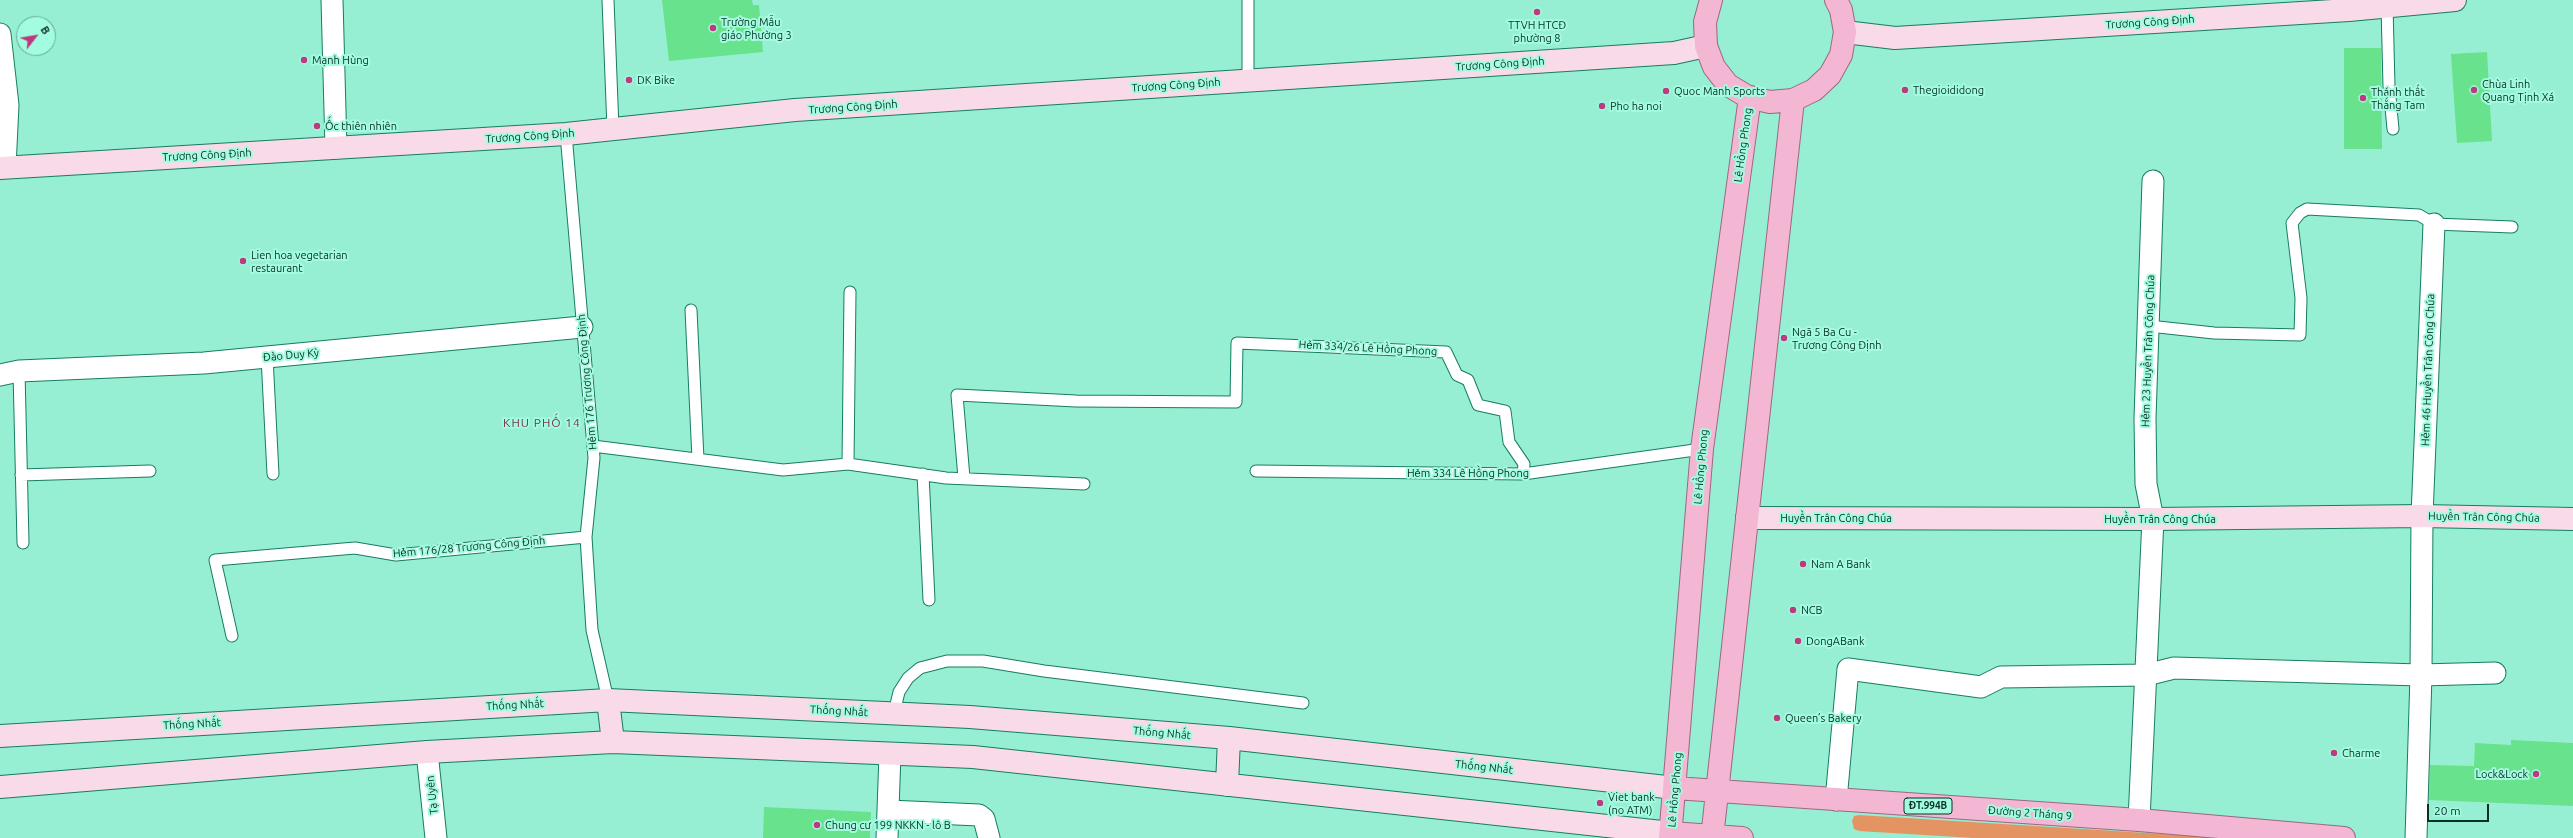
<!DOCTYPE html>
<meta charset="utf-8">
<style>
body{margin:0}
#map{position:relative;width:2573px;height:838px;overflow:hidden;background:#96efd2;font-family:Ubuntu,sans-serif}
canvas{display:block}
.north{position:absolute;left:16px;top:16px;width:40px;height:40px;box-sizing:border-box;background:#a3fcdf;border:1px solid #65aa95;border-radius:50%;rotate:59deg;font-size:11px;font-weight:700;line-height:16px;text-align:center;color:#083026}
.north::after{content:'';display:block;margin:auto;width:14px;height:18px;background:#bc3a80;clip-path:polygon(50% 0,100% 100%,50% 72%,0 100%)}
.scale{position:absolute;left:2427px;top:804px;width:62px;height:18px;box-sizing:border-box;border:2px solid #083026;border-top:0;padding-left:5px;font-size:12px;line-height:14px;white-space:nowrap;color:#083026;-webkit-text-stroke:3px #a3fcdf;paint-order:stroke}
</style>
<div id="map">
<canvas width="2573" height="838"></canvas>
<div class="north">B</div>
<div class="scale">20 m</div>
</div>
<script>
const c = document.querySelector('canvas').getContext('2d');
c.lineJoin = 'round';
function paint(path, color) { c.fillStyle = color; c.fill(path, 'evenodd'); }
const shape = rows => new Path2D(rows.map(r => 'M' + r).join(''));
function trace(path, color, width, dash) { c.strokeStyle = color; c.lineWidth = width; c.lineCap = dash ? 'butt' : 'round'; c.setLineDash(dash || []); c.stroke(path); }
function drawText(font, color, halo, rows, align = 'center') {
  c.font = font + ' Ubuntu,sans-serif'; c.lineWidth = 4; c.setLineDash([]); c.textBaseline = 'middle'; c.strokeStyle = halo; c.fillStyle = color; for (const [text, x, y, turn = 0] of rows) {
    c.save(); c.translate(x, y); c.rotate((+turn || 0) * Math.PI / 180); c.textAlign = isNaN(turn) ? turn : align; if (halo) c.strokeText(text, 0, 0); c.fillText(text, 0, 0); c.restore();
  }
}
const green = shape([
 [1859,815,2227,838,1974,838,1859,831,1854,829,1852,821,1854,816]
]);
const building = shape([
 [662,0,752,0,753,5,759,5,763,52,669,61],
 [2344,48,2381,48,2382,149,2344,149],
 [2487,52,2492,141,2457,143,2451,54],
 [2511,740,2573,743,2573,806,2429,800,2430,765,2474,766,2475,743,2511,745],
 [764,807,871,812,870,838,763,838]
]);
const lane = shape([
 [608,0,613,129],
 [2387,6,2389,86,2393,129],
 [1248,80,1248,0],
 [566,134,594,458,586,537,592,630,608,700],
 [691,310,698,459],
 [2149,326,2214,333,2300,335,2301,298,2292,223,2300,213,2307,209,2419,215,2434,224,2512,227],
 [267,357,273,474],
 [19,371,23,543],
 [593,446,783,470,848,464,946,478,1084,484],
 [848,464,850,292],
 [1256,471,1523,474,1702,449],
 [923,474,929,600],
 [21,475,150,471],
 [964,478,957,395,1076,401,1236,402,1237,343,1446,352,1457,375,1468,380,1478,405,1505,411,1509,442,1524,464,1523,474],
 [232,636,215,560,355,548,396,555,586,537],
 [894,713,899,692,908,678,920,668,947,661,983,661,1044,671,1303,703]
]);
const street = shape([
 [332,0,336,148],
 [0,34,8,105,5,167],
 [0,375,19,371,204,363,582,327],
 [427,752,436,838],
 [1836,800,1848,669,1981,687,2001,677,2146,675,2174,668,2421,675,2495,673],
 [888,811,979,815,984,819,989,838],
 [2139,820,2153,519,2146,484,2145,418,2153,181],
 [887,838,890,754],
 [2416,838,2421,675,2422,516,2434,224]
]);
const secondary = shape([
 [1845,32,1895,38,2349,10,2455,0],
 [0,168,566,134,795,110,1674,53,1706,46],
 [1747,518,2153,519,2422,516,2573,519],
 [608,700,613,742],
 [0,736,608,700,970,717,1229,738,1675,788],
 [1227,785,1229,738],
 [0,787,427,752,613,742,973,757,1671,833]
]);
const primary = shape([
 [1711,0,1705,22,1706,46,1714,67,1728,85,1748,97,1770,102,1793,100,1814,90,1830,75,1841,55,1845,32,1841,10,1836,0],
 [1675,788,2139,820,2344,838],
 [1671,833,1742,838],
 [1670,838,1702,449,1750,97],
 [1712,838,1793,100]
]);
const markers = [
 [1537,12,4,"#bc3a80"],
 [713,28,4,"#bc3a80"],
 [304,60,4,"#bc3a80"],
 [629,80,4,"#bc3a80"],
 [1905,90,4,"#bc3a80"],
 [2474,90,4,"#bc3a80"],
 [1666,91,4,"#bc3a80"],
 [2363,98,4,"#bc3a80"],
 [1602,106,4,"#bc3a80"],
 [317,126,4,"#bc3a80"],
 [243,261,4,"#bc3a80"],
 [1784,338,4,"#bc3a80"],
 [1803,564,4,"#bc3a80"],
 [1793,610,4,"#bc3a80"],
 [1798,641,4,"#bc3a80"],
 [1777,718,4,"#bc3a80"],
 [2334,753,4,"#bc3a80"],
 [2536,774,4,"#bc3a80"],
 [1600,803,4,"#bc3a80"],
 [817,825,4,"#bc3a80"]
];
const shields = [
 [1928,806,48]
];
const shieldNames = [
 ["ĐT.994B",1928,806]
];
const poiNames = [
 ["Trường Mẫu",721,22],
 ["giáo Phường 3",721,35],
 ["TTVH HTCĐ",1537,25,"center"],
 ["phường 8",1537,38,"center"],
 ["Mạnh Hùng",312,60],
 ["DK Bike",637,80],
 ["Chùa Linh",2482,84],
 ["Quang Tịnh Xá",2482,97],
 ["Thegioididong",1913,90],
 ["Quoc Manh Sports",1674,91],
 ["Thánh thất",2371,92],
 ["Thắng Tam",2371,105],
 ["Pho ha noi",1610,106],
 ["Ốc thiên nhiên",325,126],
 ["Lien hoa vegetarian",251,255],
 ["restaurant",251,268],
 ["Ngã 5 Ba Cu -",1792,332],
 ["Trương Công Định",1792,345],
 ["Nam A Bank",1811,564],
 ["NCB",1801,610],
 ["DongABank",1806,641],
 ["Queen’s Bakery",1785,718],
 ["Charme",2342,753],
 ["Lock&Lock",2528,774,"right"],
 ["Viet bank",1608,797],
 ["(no ATM)",1608,810],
 ["Chung cư 199 NKKN - lô B",825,825]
];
const streetNames = [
 ["Trương Công Định",2150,22,-4],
 ["Trương Công Định",1500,64,-4],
 ["Trương Công Định",1176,85,-4],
 ["Trương Công Định",853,107,-4],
 ["Trương Công Định",530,136,-4],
 ["Lê Hồng Phong",1743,145,-82],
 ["Trương Công Định",207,155,-3],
 ["Hẻm 334/26 Lê Hồng Phong",1368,348,3],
 ["Hẻm 23 Huyền Trân Công Chúa",2148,351,-88],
 ["Đào Duy Kỳ",291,355,-5],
 ["Hẻm 46 Huyền Trân Công Chúa",2428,370,-88],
 ["Hẻm 176 Trương Công Định",587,382,-95],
 ["Lê Hồng Phong",1701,467,-85],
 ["Hẻm 334 Lê Hồng Phong",1468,473],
 ["Huyền Trân Công Chúa",2484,517,1],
 ["Huyền Trân Công Chúa",1836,518],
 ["Huyền Trân Công Chúa",2160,519],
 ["Hẻm 176/28 Trương Công Định",469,547,-5],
 ["Thống Nhất",515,705,-3],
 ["Thống Nhất",839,711,3],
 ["Thống Nhất",192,724,-3],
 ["Thống Nhất",1162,733,5],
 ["Thống Nhất",1484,767,6],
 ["Lê Hồng Phong",1675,790,-85],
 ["Tạ Uyên",432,795,-96],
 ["Đường 2 Tháng 9",2030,813,4]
];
const neighbourhoodNames = [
 ["KHU PHỐ 14",542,423]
];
paint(green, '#e49362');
paint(building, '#68e28d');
trace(lane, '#177c63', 13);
trace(street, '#177c63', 23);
trace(secondary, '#177c63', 24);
trace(primary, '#9c6783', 24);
trace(lane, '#fff', 11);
trace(street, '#fff', 21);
trace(secondary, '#f9dae9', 22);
trace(primary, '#f3b6d3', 22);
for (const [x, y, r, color] of markers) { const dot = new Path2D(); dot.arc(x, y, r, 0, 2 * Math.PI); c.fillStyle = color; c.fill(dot); trace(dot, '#a3fcdf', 1.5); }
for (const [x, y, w] of shields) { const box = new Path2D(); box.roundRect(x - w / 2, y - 8, w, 16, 3); c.fillStyle = '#a3fcdf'; c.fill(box); trace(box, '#083026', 1); }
drawText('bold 10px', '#083026', null, shieldNames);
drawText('11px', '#083026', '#a3fcdf', poiNames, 'left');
drawText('11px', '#083026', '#a3fcdf', streetNames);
c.letterSpacing = '1px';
drawText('12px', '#753354', '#a3fcdf', neighbourhoodNames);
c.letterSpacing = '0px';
</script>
